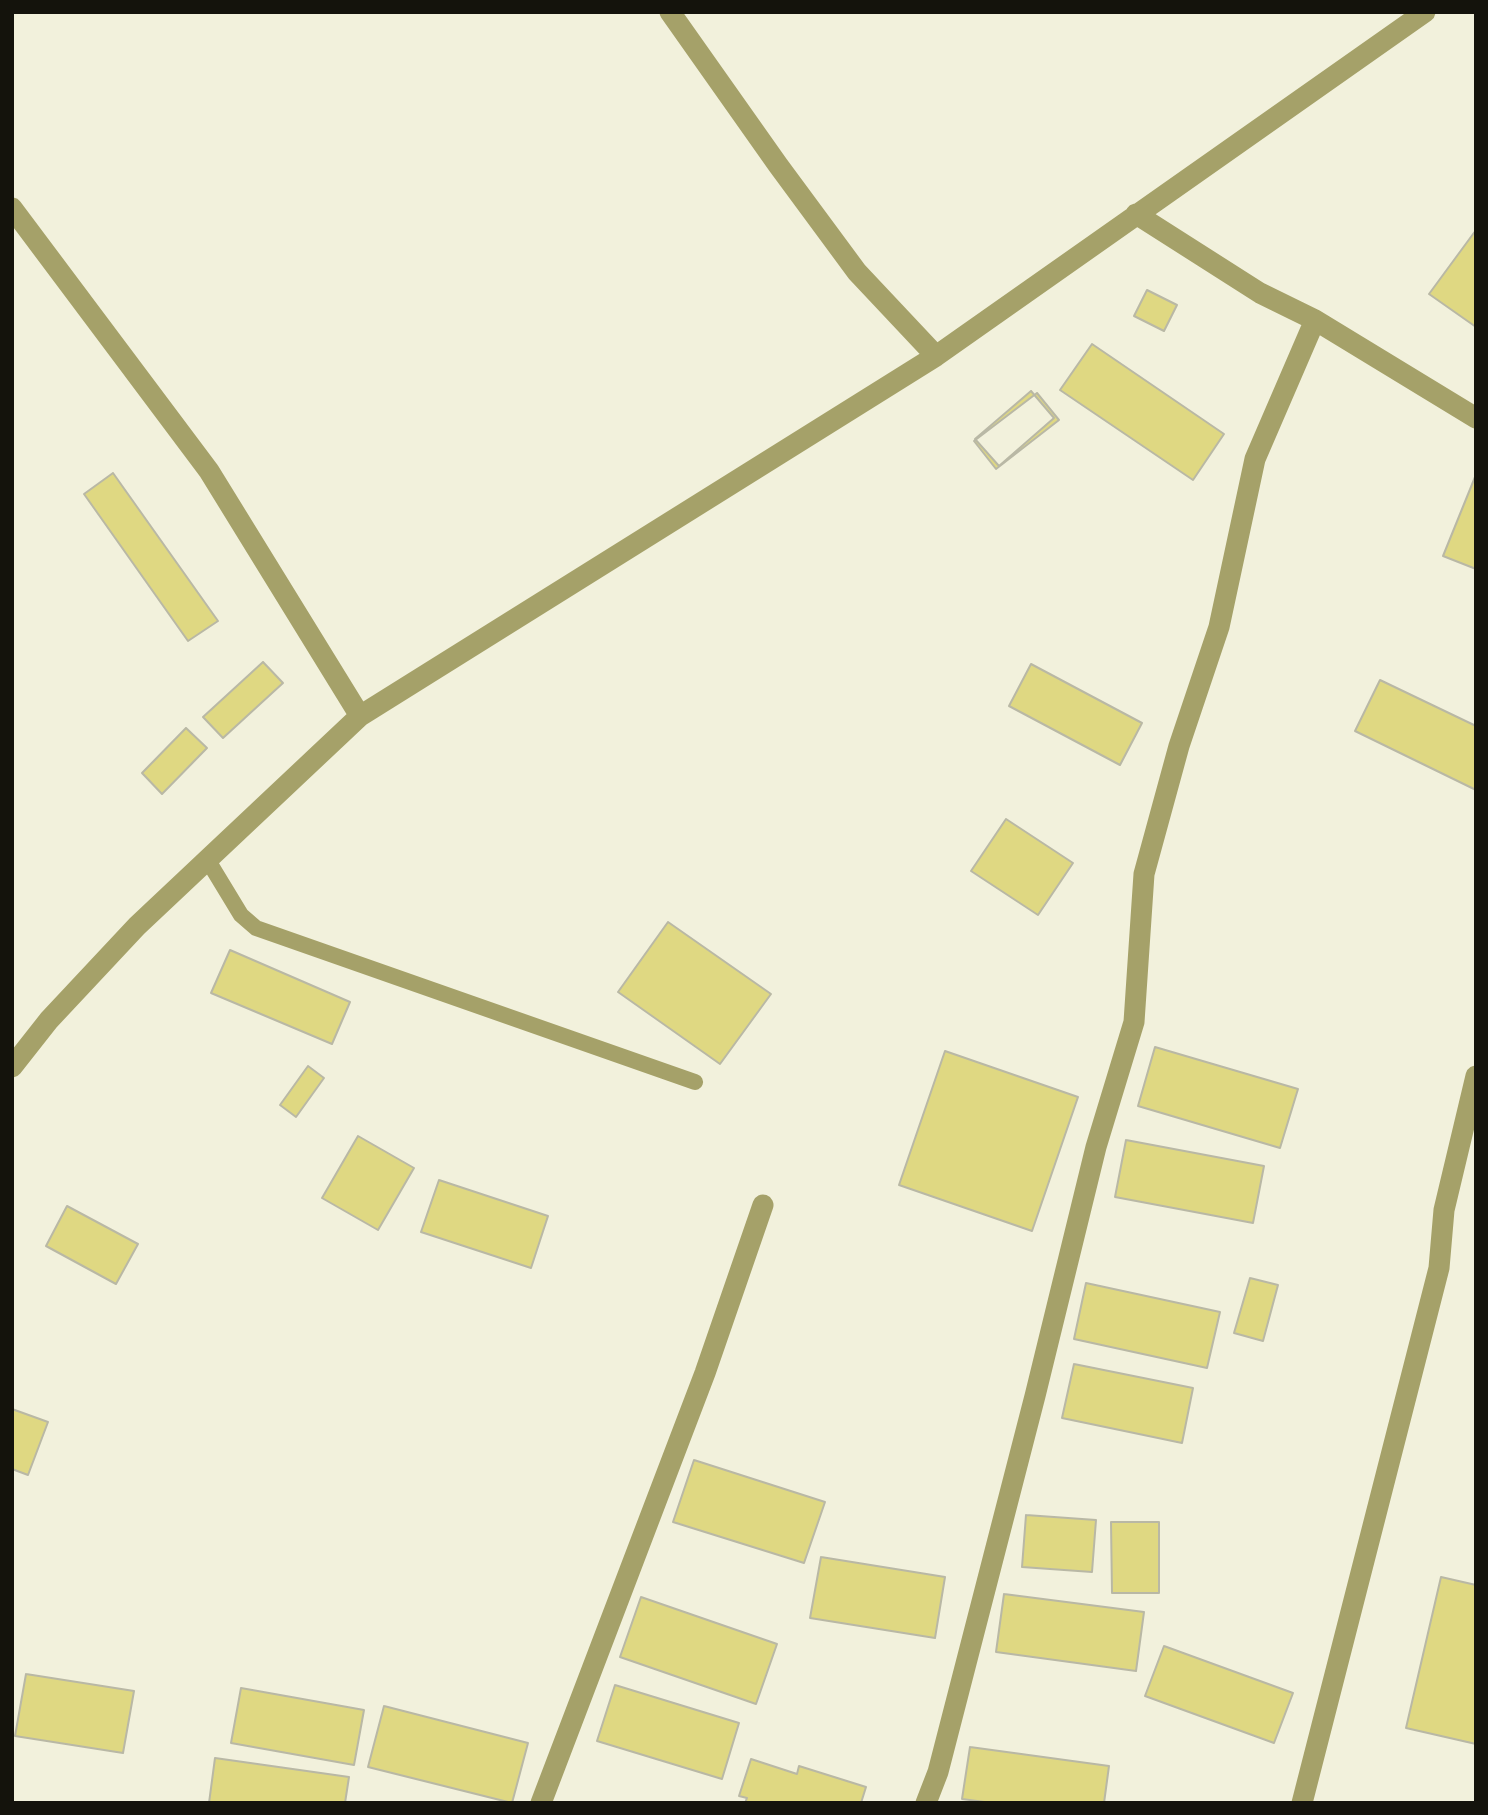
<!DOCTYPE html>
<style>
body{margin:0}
#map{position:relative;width:1488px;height:1815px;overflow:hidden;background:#f2f1dc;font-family:"PT Serif",serif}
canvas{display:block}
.frame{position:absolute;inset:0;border:14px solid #14130c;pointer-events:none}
</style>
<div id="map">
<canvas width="1488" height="1815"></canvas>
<div class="frame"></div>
</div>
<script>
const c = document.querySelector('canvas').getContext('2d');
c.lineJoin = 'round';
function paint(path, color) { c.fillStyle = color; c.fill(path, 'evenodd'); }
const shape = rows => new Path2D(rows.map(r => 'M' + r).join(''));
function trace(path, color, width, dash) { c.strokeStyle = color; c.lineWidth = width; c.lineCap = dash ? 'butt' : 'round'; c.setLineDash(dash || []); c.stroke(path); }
const building = shape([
 [1476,230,1476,327,1429,294,1476,230],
 [1147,290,1177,305,1164,331,1134,316,1147,290],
 [1092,344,1224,434,1193,480,1060,390,1092,344],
 [1031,391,1054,418,999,466,975,439,1031,391],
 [1037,393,1059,420,996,469,974,441,1037,393],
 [113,473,218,621,188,641,84,494,113,473],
 [1475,477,1476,477,1476,569,1443,556,1475,477],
 [263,662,283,683,223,738,203,717,263,662],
 [1031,664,1142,723,1120,765,1009,706,1031,664],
 [1380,680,1476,726,1476,790,1355,731,1380,680],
 [186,728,207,748,162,794,142,773,186,728],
 [1006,819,1073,863,1038,915,971,871,1006,819],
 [668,922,771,994,720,1064,618,992,668,922],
 [230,950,350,1002,332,1044,211,993,230,950],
 [1155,1047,1298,1089,1280,1148,1138,1106,1155,1047],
 [945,1051,1078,1097,1032,1231,899,1185,945,1051],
 [308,1066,324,1078,296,1117,280,1105,308,1066],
 [358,1136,414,1168,378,1230,322,1198,358,1136],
 [1126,1140,1264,1166,1253,1223,1115,1197,1126,1140],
 [439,1180,548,1216,531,1268,421,1232,439,1180],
 [67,1206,138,1244,116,1284,46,1246,67,1206],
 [1250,1278,1278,1285,1263,1341,1234,1333,1250,1278],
 [1086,1283,1220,1312,1207,1368,1074,1339,1086,1283],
 [1074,1364,1193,1388,1182,1443,1062,1418,1074,1364],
 [12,1409,48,1422,28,1475,12,1469,12,1409],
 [694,1460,825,1502,804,1563,673,1522,694,1460],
 [1026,1515,1096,1520,1092,1572,1022,1567,1026,1515],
 [1111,1522,1159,1522,1159,1593,1112,1593,1111,1522],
 [821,1557,945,1577,935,1638,810,1618,821,1557],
 [1441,1577,1476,1585,1476,1744,1406,1728,1441,1577],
 [1004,1594,1144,1612,1136,1671,996,1652,1004,1594],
 [641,1597,777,1644,756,1704,620,1657,641,1597],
 [1164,1646,1293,1693,1274,1743,1145,1696,1164,1646],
 [26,1674,134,1691,123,1753,15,1736,26,1674],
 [615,1685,739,1723,722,1779,597,1741,615,1685],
 [241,1688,364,1710,354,1765,231,1743,241,1688],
 [384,1706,528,1743,512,1803,368,1767,384,1706],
 [970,1747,1109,1766,1104,1803,992,1803,962,1799,970,1747],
 [215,1758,349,1777,345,1803,209,1803,215,1758],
 [751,1759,797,1774,799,1766,866,1787,861,1803,745,1803,747,1798,739,1796,751,1759]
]);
const lane = shape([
 [207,859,241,915,256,928,695,1082]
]);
const street = shape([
 [670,12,778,165,857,272,936,356],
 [12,208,209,471,360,716],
 [1136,214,1260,293,1315,320,1476,418],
 [12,1067,49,1020,137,926,360,716,936,356,1425,12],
 [541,1803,705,1373,763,1205],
 [926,1803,938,1772,1035,1396,1096,1147,1134,1022,1144,874,1179,746,1219,627,1255,459,1315,320],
 [1302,1803,1439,1268,1444,1210,1476,1076]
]);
paint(building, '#dfd882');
trace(building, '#b9b8a5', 2);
trace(lane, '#a5a169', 16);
trace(street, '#a5a169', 21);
</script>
